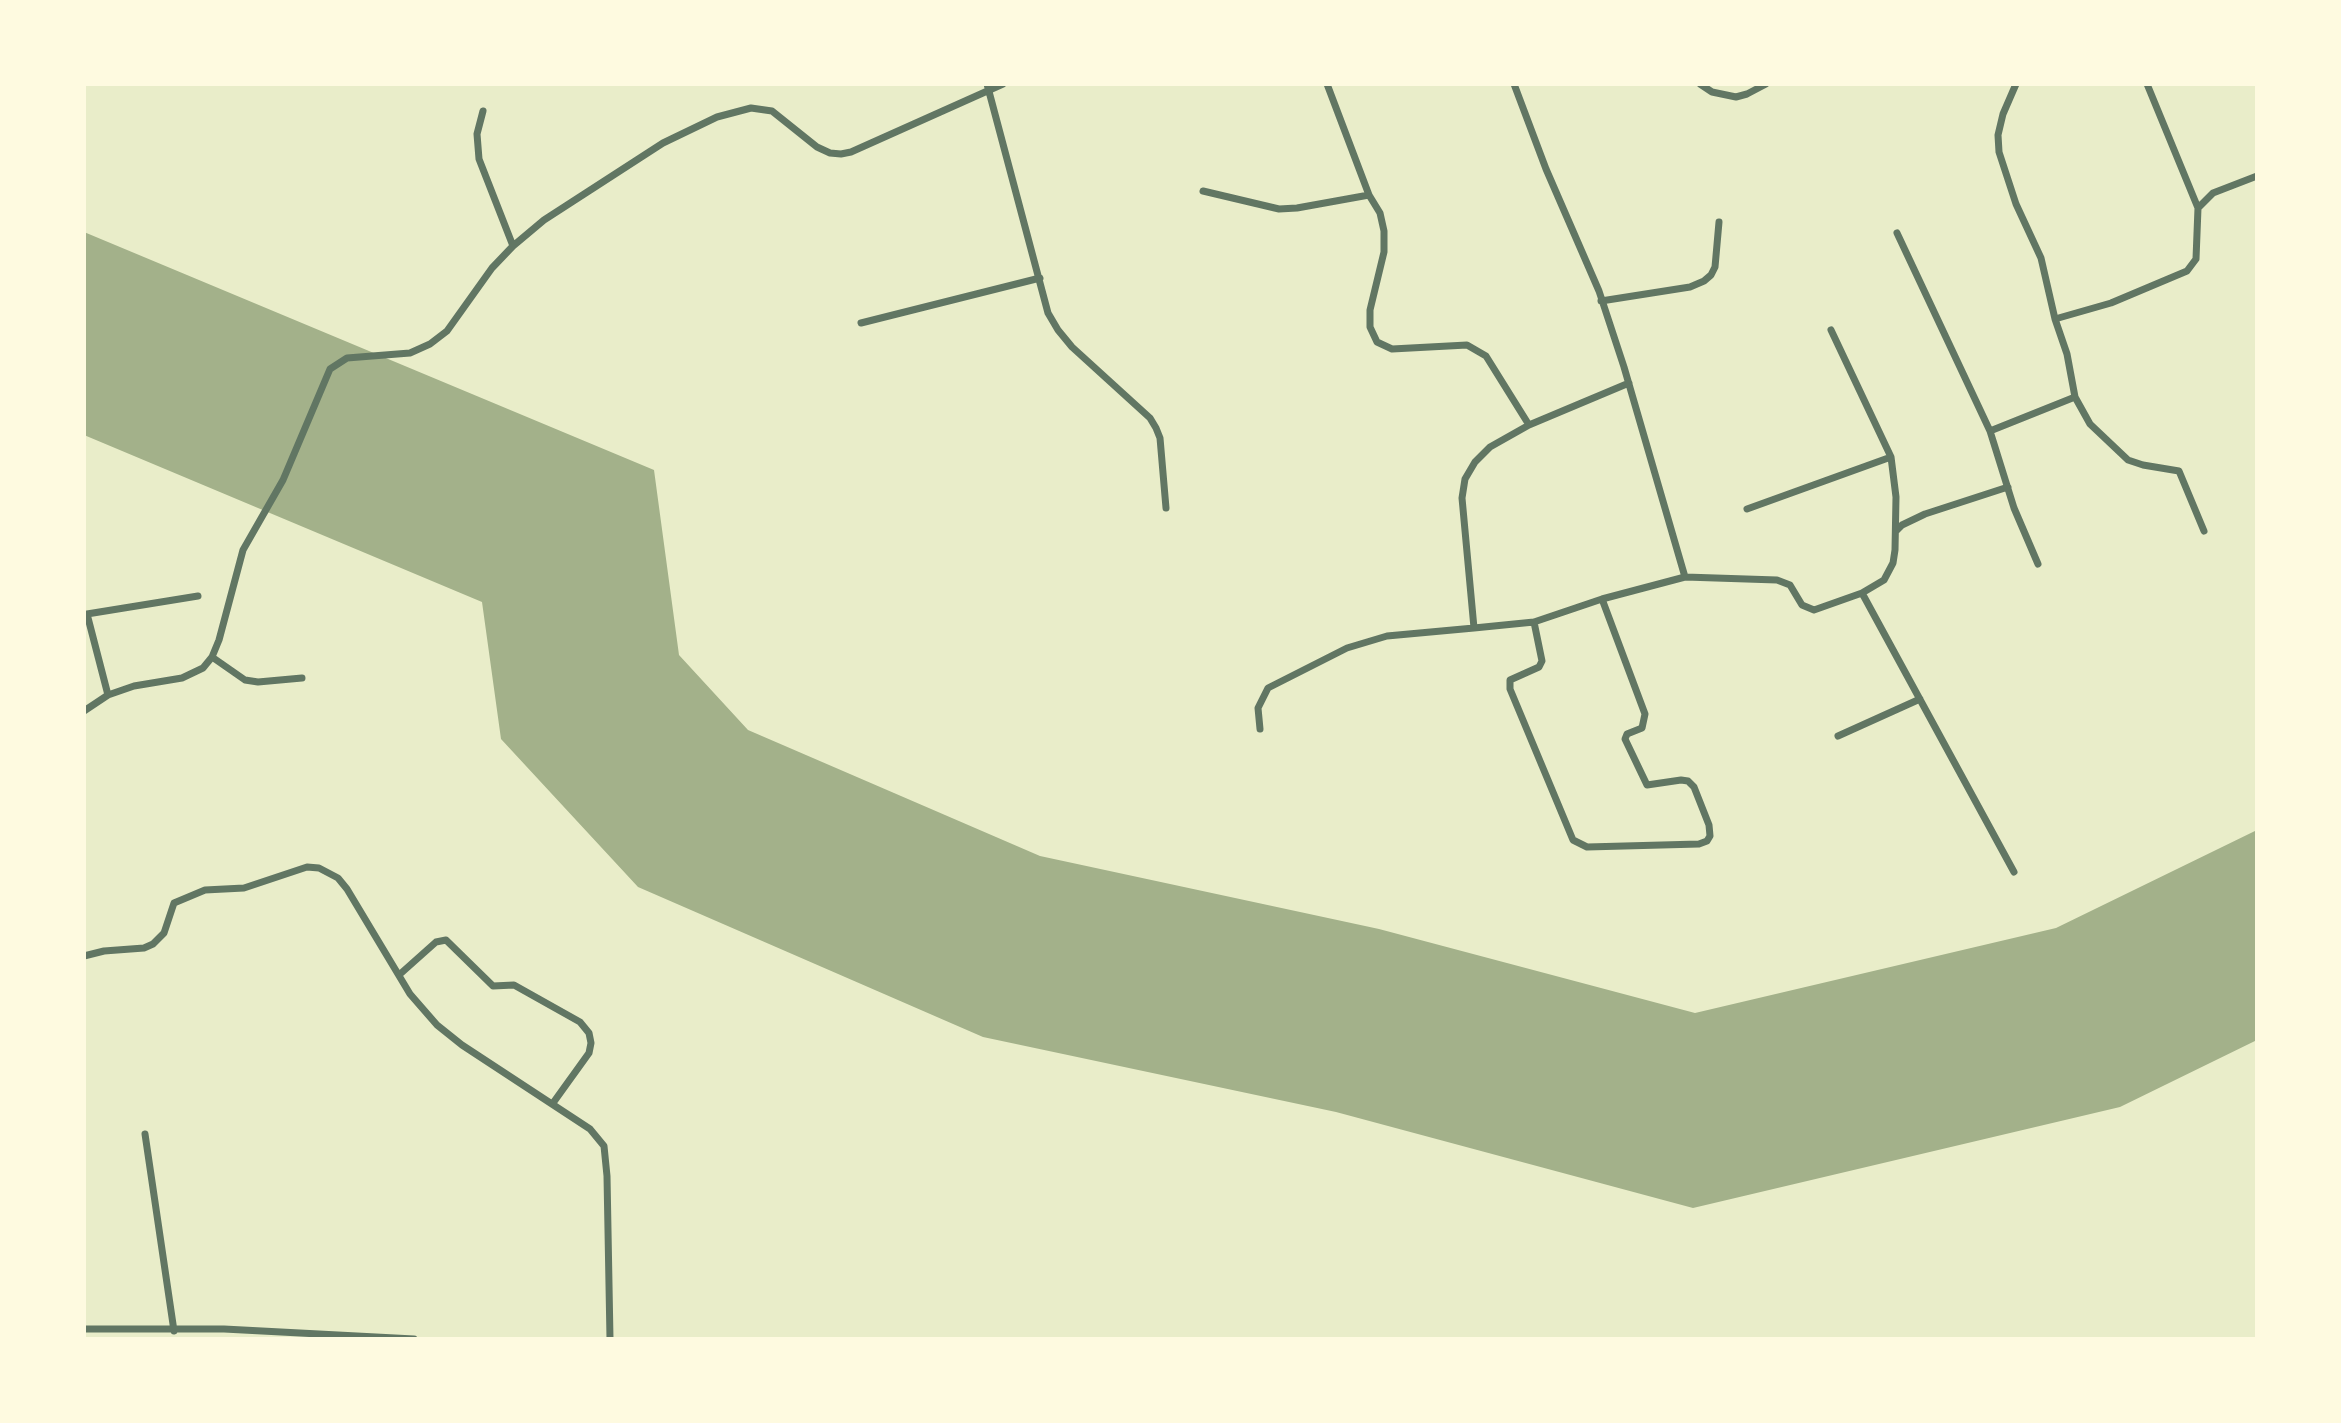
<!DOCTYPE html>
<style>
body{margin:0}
#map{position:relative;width:2341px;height:1423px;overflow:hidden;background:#e9edc9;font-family:Quicksand,sans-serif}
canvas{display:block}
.frame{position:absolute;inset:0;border:86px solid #fefae0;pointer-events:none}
</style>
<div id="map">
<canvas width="2341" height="1423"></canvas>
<div class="frame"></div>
</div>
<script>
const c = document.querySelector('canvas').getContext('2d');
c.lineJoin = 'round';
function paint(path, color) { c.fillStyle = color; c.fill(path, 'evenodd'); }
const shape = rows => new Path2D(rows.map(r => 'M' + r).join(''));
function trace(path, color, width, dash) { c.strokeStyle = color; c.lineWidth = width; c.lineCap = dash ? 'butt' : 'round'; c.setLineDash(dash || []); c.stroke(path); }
const water = shape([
 [84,232,654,470,679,655,748,730,1040,856,1379,929,1695,1013,2056,928,2257,830,2257,1040,2120,1107,1693,1208,1336,1112,983,1037,638,887,501,739,482,602,84,435]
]);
const minor = shape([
 [987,84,1048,313,1058,330,1072,347,1150,418,1156,428,1160,438,1166,508],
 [1327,84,1369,195,1380,213,1384,231,1384,252,1370,310,1370,327,1377,342,1392,349,1467,345,1486,356,1529,425],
 [1514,84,1546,169,1599,291,1624,367,1685,577],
 [1700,84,1712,92,1736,97,1747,94,1766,84],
 [2147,84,2198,208],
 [483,111,477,134,479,159,513,246],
 [1203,191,1279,209,1297,208,1369,195],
 [1897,233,1990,431,2075,397,2067,354,2055,319,2041,258,2016,204,1999,152,1998,135,2003,114,2016,84],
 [1601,301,1690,287,1704,281,1711,275,1715,267,1719,222],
 [2055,319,2111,303,2187,271,2196,259,2198,208,2213,193,2257,176],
 [861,323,1040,278],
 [2075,397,2090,424,2128,460,2143,465,2179,471,2204,531],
 [1990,431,2014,508,2038,564],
 [1747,509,1891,457],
 [1896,531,1902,525,1925,514,2008,487],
 [1862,593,2014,872],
 [87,614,198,596],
 [84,615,87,614,108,695],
 [1534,622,1542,661,1539,667,1510,680,1510,689,1573,840,1587,847,1699,844,1707,841,1710,836,1709,825,1694,787,1688,781,1681,780,1647,785,1625,739,1627,734,1642,728,1645,714,1602,599],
 [1474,628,1534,622,1602,599,1685,577,1777,580,1790,585,1802,605,1814,610,1862,593,1884,580,1893,563,1895,550,1896,497,1891,457,1831,330],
 [212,657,245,680,258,682,302,678],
 [84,711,108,695,134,686,182,678,203,668,212,657,219,640,243,550,283,480,330,369,347,358,410,353,430,344,447,331,492,268,513,246,544,220,663,143,717,117,751,108,772,111,817,147,830,153,841,154,851,152,1003,84],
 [1260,729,1258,708,1268,688,1347,648,1387,636,1474,628,1462,498,1465,479,1475,462,1490,447,1529,425,1629,383],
 [1838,736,1920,699],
 [84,956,104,951,144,948,153,944,164,933,174,903,205,890,244,888,307,867,319,868,338,878,347,889,410,994,437,1025,462,1045,590,1129,604,1146,607,1176,610,1339],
 [399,975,436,942,446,940,493,986,514,985,580,1022,589,1033,591,1043,589,1053,553,1103],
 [145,1134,174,1331],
 [84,1329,224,1329,414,1339]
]);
paint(water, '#a3b18a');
trace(minor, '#617663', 7);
</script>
